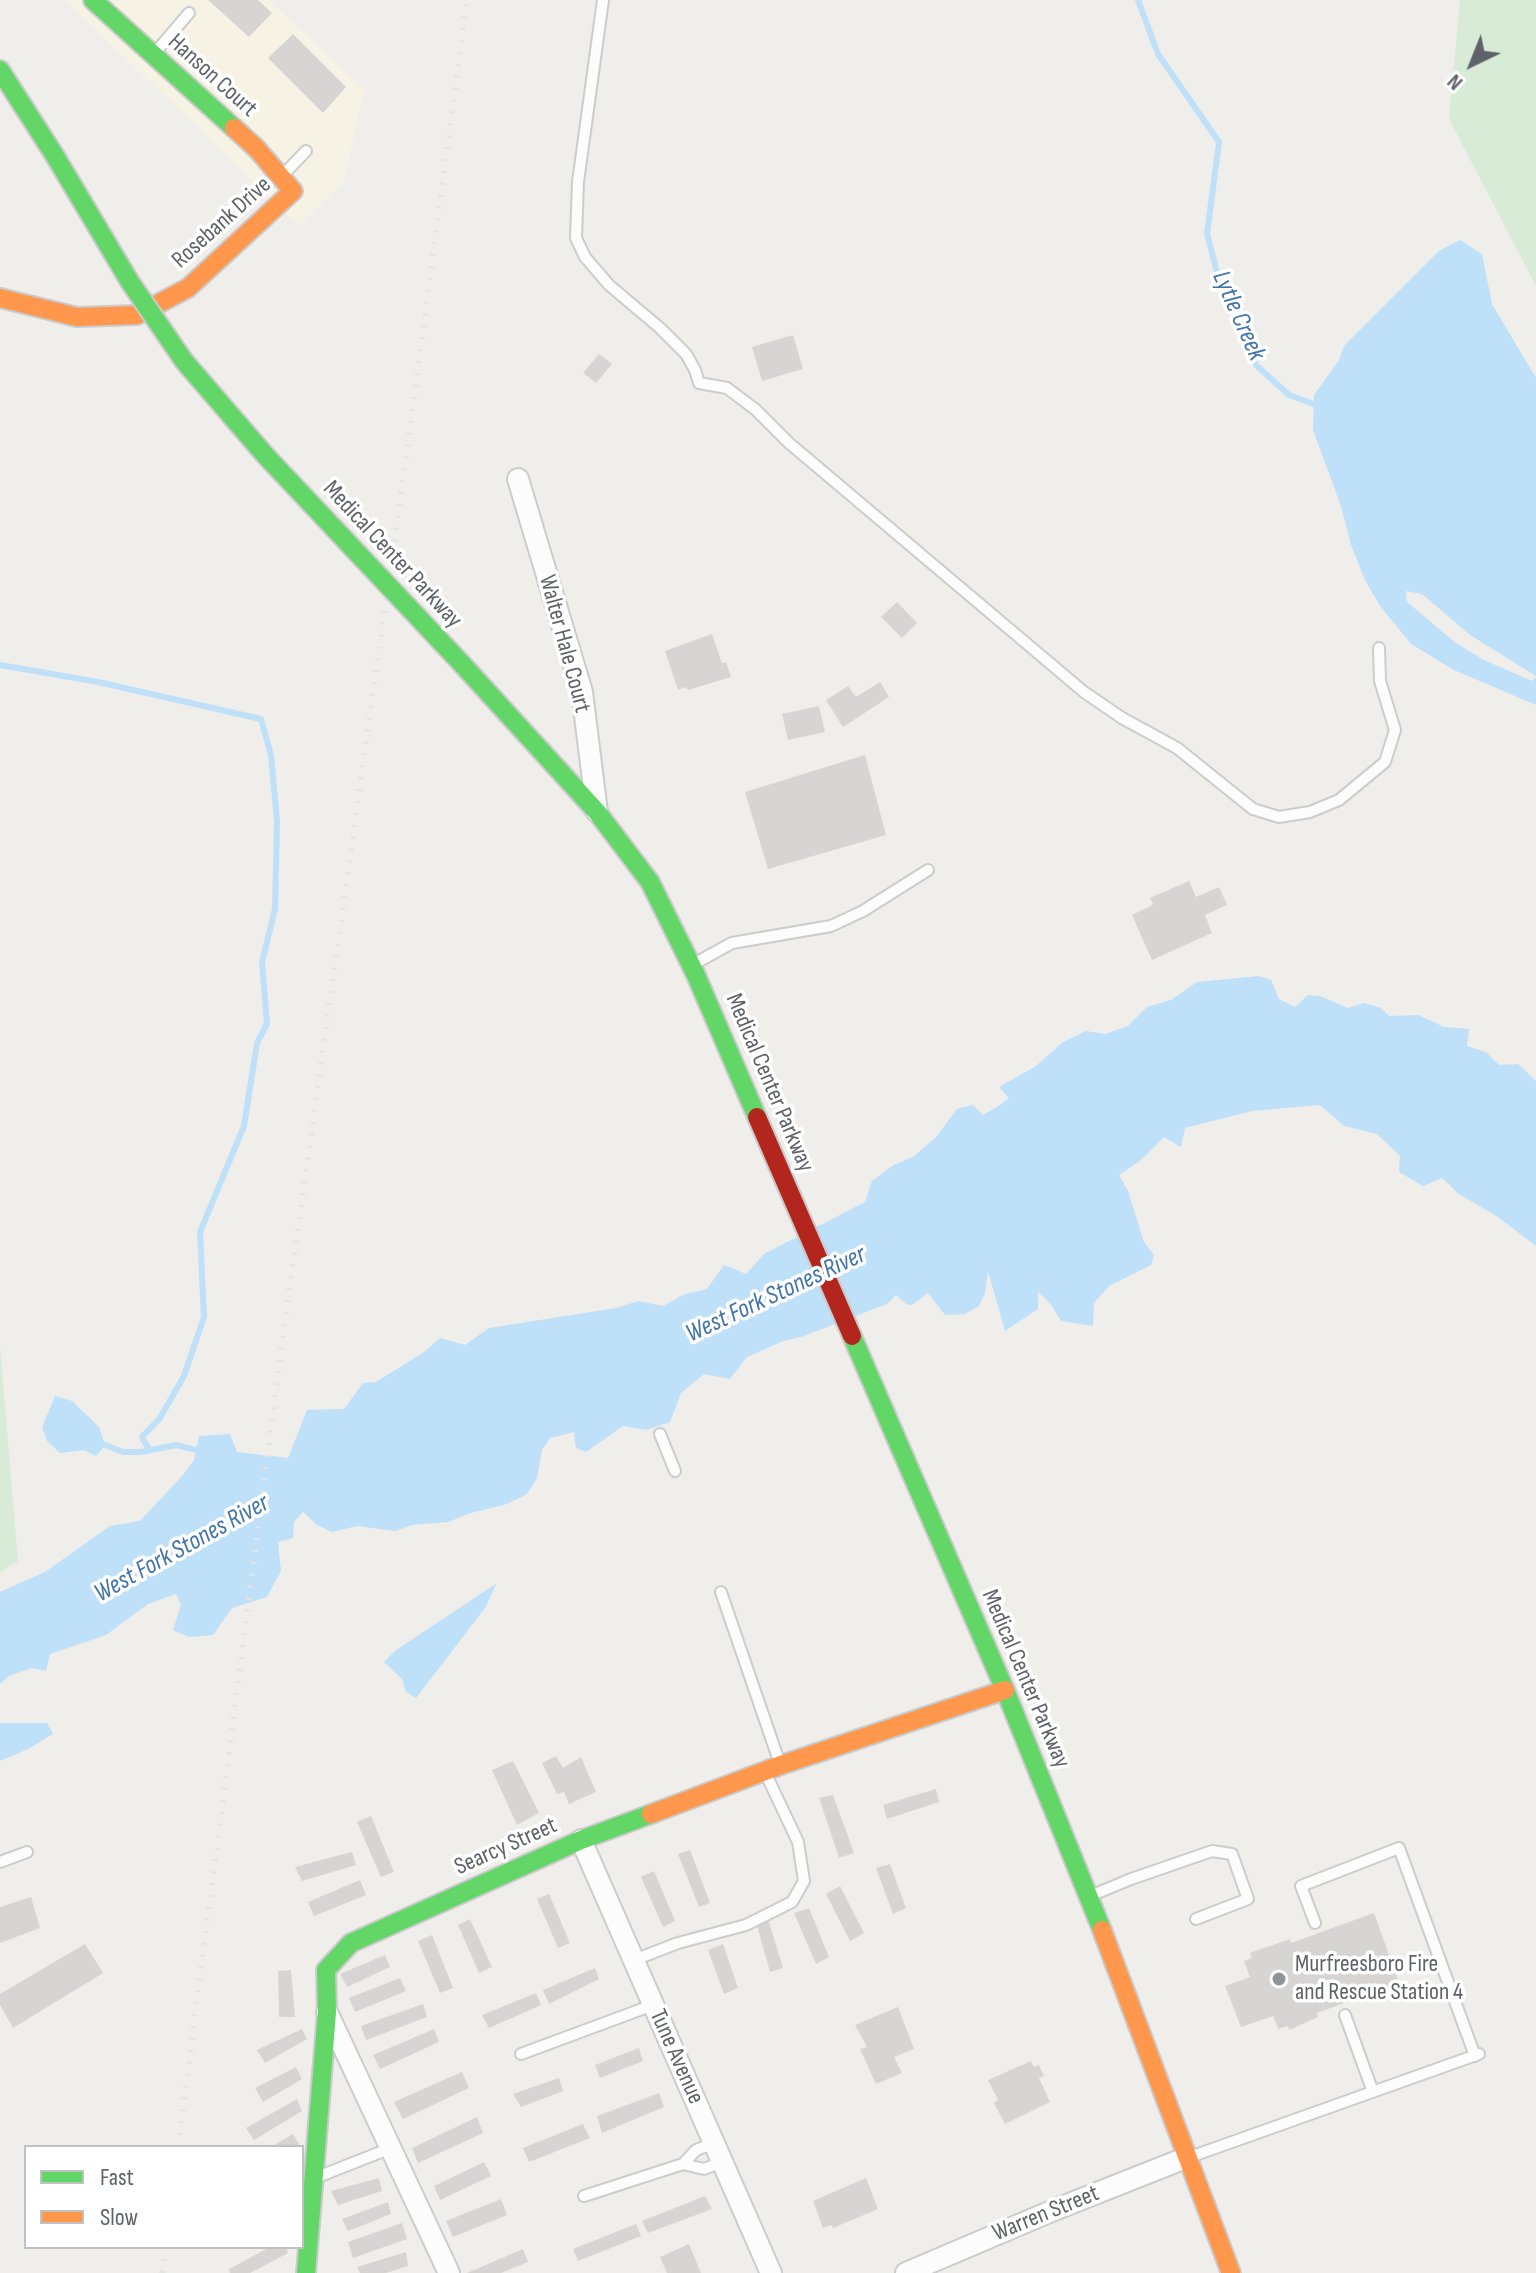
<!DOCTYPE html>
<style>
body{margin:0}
#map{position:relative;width:1536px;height:2273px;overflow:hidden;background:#efeeea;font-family:"Sofia Sans Condensed",sans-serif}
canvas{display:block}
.legend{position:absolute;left:24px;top:2145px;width:280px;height:104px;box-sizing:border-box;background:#fff;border:2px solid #bfc1c3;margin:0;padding:10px 14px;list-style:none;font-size:24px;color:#5f6368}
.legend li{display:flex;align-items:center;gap:16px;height:40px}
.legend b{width:40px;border:2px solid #bfc1c3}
.north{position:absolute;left:1432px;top:24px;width:80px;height:80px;-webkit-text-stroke:6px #fff;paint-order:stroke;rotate:223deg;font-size:22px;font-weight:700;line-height:32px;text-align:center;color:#5f6368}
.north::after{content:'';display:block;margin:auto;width:28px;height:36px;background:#5f6368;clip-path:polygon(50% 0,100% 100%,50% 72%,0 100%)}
</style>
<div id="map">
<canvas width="1536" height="2273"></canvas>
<ul class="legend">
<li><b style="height:10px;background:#63d668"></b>Fast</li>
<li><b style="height:10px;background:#ff974d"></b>Slow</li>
</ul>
<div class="north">N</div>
</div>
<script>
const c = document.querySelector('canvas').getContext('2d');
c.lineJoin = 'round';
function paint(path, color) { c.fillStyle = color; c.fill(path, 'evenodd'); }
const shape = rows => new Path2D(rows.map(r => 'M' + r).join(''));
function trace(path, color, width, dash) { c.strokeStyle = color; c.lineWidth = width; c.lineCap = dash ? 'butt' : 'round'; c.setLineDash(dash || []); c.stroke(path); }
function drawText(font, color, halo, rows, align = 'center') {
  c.font = font + ' "Sofia Sans Condensed",sans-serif'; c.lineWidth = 7; c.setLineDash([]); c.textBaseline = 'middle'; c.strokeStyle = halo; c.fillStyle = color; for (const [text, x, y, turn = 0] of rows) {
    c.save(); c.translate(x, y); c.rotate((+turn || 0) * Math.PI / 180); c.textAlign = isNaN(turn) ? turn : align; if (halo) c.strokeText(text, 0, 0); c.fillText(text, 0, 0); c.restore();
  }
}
const commercial = shape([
 [65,0,268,0,365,89,343,182,299,225]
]);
const green = shape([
 [1460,0,1536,0,1536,286,1449,119],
 [0,1345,18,1561,0,1572]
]);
const water = shape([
 [1460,240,1482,254,1492,304,1536,378,1536,676,1470,635,1422,594,1406,591,1407,602,1456,643,1484,660,1532,681,1536,677,1536,705,1454,670,1411,644,1380,606,1365,580,1351,545,1341,506,1313,430,1314,395,1339,360,1344,346,1439,251],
 [1259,976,1271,980,1279,999,1295,1007,1308,995,1320,996,1348,1008,1364,1003,1381,1008,1389,1016,1418,1015,1444,1027,1469,1029,1467,1046,1486,1052,1499,1065,1518,1064,1536,1081,1536,1246,1498,1217,1459,1194,1442,1178,1423,1186,1399,1172,1400,1156,1377,1134,1344,1126,1320,1105,1252,1111,1185,1128,1181,1147,1164,1137,1140,1161,1119,1175,1128,1191,1144,1242,1154,1255,1151,1265,1109,1286,1094,1303,1093,1326,1061,1321,1050,1303,1038,1292,1038,1309,1005,1331,988,1271,985,1293,979,1306,965,1314,945,1315,928,1293,912,1305,906,1304,896,1295,887,1304,801,1337,783,1341,747,1357,730,1379,704,1374,681,1393,670,1422,646,1430,623,1426,586,1452,576,1448,574,1432,550,1438,542,1450,537,1478,527,1494,507,1504,471,1513,448,1522,412,1525,395,1531,357,1526,332,1532,317,1525,303,1512,294,1522,293,1538,278,1542,281,1571,267,1597,232,1608,213,1635,189,1637,173,1630,181,1605,176,1594,148,1604,106,1635,50,1654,46,1671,32,1668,9,1676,0,1684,0,1592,45,1572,110,1526,140,1521,183,1475,194,1460,199,1436,230,1434,237,1452,288,1458,307,1410,344,1409,363,1383,376,1382,424,1352,440,1338,465,1345,489,1328,616,1308,638,1301,663,1306,685,1294,707,1289,724,1265,746,1274,764,1254,865,1202,872,1181,892,1166,914,1156,936,1137,957,1109,973,1105,983,1115,1000,1105,1009,1098,999,1087,1036,1066,1063,1042,1086,1031,1105,1034,1128,1026,1147,1007,1171,1000,1197,982],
 [55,1396,72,1401,99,1427,105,1445,96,1456,84,1450,60,1453,47,1441,42,1427],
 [497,1583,485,1608,416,1698,406,1692,402,1679,384,1662,396,1650],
 [0,1723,47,1723,53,1734,28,1749,0,1761]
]);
const stream = shape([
 [1138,0,1158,54,1219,142,1207,234,1221,287,1244,318,1256,365,1289,395,1319,406],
 [0,665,98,682,261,719,271,755,277,821,275,909,262,962,267,1024,257,1043,244,1126,200,1232,204,1317,184,1376,160,1418,142,1437,149,1450],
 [105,1445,123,1452,141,1452,176,1445,196,1450]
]);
const building = shape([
 [208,0,258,0,272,13,249,37],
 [293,34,346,87,323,113,268,58],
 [793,335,803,369,762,381,752,347],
 [599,354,612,364,596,383,583,373],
 [897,602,917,623,902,638,881,617],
 [712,634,722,663,726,662,731,677,688,690,686,687,678,690,665,651],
 [880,682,889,697,843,727,826,700,848,686,856,697],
 [819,706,825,732,788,740,782,714],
 [865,755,886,835,768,869,745,792],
 [1189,881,1196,897,1219,887,1227,905,1205,915,1212,933,1152,960,1132,915,1153,905,1150,898],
 [556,1756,563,1768,581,1757,596,1792,569,1804,564,1792,557,1794,542,1763],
 [513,1761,539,1813,517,1825,492,1770],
 [936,1789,939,1802,887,1819,883,1805],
 [833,1795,854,1853,839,1858,819,1798],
 [371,1816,394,1872,381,1877,357,1822],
 [690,1850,710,1903,699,1907,678,1854],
 [352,1852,356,1865,302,1881,295,1867],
 [890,1864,906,1908,893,1914,876,1868],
 [654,1871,675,1921,663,1927,641,1877],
 [360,1880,366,1895,314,1916,308,1902],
 [840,1886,864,1933,850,1941,826,1894],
 [549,1894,570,1943,558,1948,537,1899],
 [31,1897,40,1928,0,1943,0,1907],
 [809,1908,829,1957,816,1964,794,1913],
 [1374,1913,1399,1983,1317,2013,1318,2017,1289,2030,1288,2026,1278,2029,1273,2016,1241,2027,1225,1986,1250,1977,1244,1961,1252,1958,1250,1953,1290,1939,1291,1943],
 [470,1919,492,1967,479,1973,458,1925],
 [768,1919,783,1968,770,1972,756,1922],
 [432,1935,453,1988,440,1993,418,1941],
 [85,1944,103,1973,13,2028,0,2005,0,1994],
 [723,1944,738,1988,724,1994,708,1950],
 [385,1955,390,1967,347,1987,340,1974],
 [595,1968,599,1979,549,2004,543,1990],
 [291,1970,295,2017,279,2017,278,1971],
 [400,1978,406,1991,355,2012,349,1998],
 [536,1993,541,2005,489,2028,482,2015],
 [423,2004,427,2017,366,2040,361,2026],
 [898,2007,914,2049,894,2057,902,2073,876,2084,860,2049,867,2047,855,2025],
 [302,2029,307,2039,265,2063,257,2050],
 [434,2029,439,2042,380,2069,373,2055],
 [639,2048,643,2061,600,2078,595,2065],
 [1031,2061,1034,2067,1039,2065,1044,2076,1039,2078,1050,2102,1005,2124,994,2103,998,2100,988,2080],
 [296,2067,302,2079,263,2102,255,2088],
 [462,2072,469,2088,403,2119,394,2102],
 [559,2078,563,2091,521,2107,513,2094],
 [659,2093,664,2107,602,2133,597,2116],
 [297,2099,302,2111,254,2140,246,2128],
 [477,2117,483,2133,418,2163,412,2148],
 [583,2124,590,2138,529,2162,523,2148],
 [293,2134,300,2146,298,2147,271,2147],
 [484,2162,491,2176,440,2200,434,2186],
 [379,2178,382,2191,338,2205,331,2191],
 [866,2178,878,2209,833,2228,832,2225,823,2228,813,2201],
 [705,2196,712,2209,648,2233,642,2221],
 [501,2199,507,2215,453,2237,446,2221],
 [388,2202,391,2214,348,2231,342,2219],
 [402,2223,407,2239,353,2258,348,2242],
 [636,2224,641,2236,578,2261,573,2249],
 [689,2244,701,2273,667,2273,660,2257],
 [270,2247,286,2247,288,2253,250,2273,230,2273,229,2269],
 [523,2249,528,2262,501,2273,467,2273],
 [406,2252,408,2266,386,2273,360,2273,357,2267]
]);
const lane = shape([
 [603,0,578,182,576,238,585,257,609,285,660,328,686,354,695,370,699,383,727,388,756,410,789,443,1084,692,1122,718,1177,748,1253,809,1279,817,1310,812,1339,800,1385,762,1395,730,1380,681,1379,648],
 [154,54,189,13],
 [282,176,306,151],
 [692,965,732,943,831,926,863,911,928,870],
 [660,1434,675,1471],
 [721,1592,780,1764],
 [0,1862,27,1852],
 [1090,1896,1131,1879,1212,1851,1232,1854,1248,1899,1196,1919],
 [1315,1923,1301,1886,1399,1848,1475,2056],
 [634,1960,678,1943,746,1925,792,1902,804,1881,798,1842,765,1772],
 [1345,2015,1373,2092],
 [521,2054,653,2005],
 [714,2143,696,2150,683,2164,704,2169,722,2162],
 [1190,2157,1479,2054],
 [315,2178,391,2148],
 [584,2196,683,2164]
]);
const street = shape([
 [518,479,582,692,597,812],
 [581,1840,771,2273],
 [327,2012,449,2273],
 [906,2273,1054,2210,1188,2157]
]);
const fast = shape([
 [93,0,234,128],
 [0,70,55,156],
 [462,664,597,812,650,882,695,973,757,1117],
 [852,1336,1005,1690,1102,1930],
 [306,2273,327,2012,326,1970,351,1943,581,1840,651,1814]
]);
const slow = shape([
 [0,298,77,317,137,315,188,288,293,191,256,148,234,128],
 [651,1814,781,1765,1005,1690],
 [1102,1930,1231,2273]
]);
const jam = shape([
 [757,1117,852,1336]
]);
const rail = shape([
 [178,2147,284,1328,410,429,467,0],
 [162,2273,165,2247]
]);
const fastBridge = shape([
 [55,156,130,282,184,361,265,455,462,664]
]);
const markers = [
 [1279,1979,8,"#919496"]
];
const streetNames = [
 ["Hanson Court",212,76,42],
 ["Rosebank Drive",222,223,-42],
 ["Medical Center Parkway",392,555,47],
 ["Walter Hale Court",564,644,75],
 ["Medical Center Parkway",769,1083,67],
 ["Medical Center Parkway",1025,1679,67],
 ["Searcy Street",506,1847,-24],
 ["Tune Avenue",676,2057,66],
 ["Warren Street",1046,2214,-22]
];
const poiNames = [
 ["Murfreesboro Fire",1295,1965],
 ["and Rescue Station 4",1295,1993]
];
const waterNames = [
 ["Lytle Creek",1238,316,66],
 ["West Fork Stones River",776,1295,-25],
 ["West Fork Stones River",182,1549,-29]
];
paint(commercial, '#f7f3e4');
paint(green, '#d8ebd6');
paint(water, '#bfe0f9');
trace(stream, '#bfe0f9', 6);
paint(building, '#d6d5d3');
trace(lane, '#cbcccc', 14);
trace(street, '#cbcccc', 24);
trace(fast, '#cacacb', 22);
trace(slow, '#cacacb', 22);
trace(jam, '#cacacb', 22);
trace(lane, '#fdfcfc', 10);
trace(street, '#fdfcfc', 20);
trace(fast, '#63d668', 18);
trace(slow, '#ff974d', 18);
trace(jam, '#b3261e', 18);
trace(rail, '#e4e4e4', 6, [2, 10]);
trace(fastBridge, '#cacacb', 22, []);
trace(fastBridge, '#63d668', 18);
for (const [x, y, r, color] of markers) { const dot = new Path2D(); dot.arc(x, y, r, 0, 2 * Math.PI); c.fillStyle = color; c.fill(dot); trace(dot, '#fff', 3); }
drawText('24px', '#5f6368', '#fff', streetNames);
drawText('24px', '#5f6368', '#fff', poiNames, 'left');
drawText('italic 26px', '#4174aa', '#fff', waterNames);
</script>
